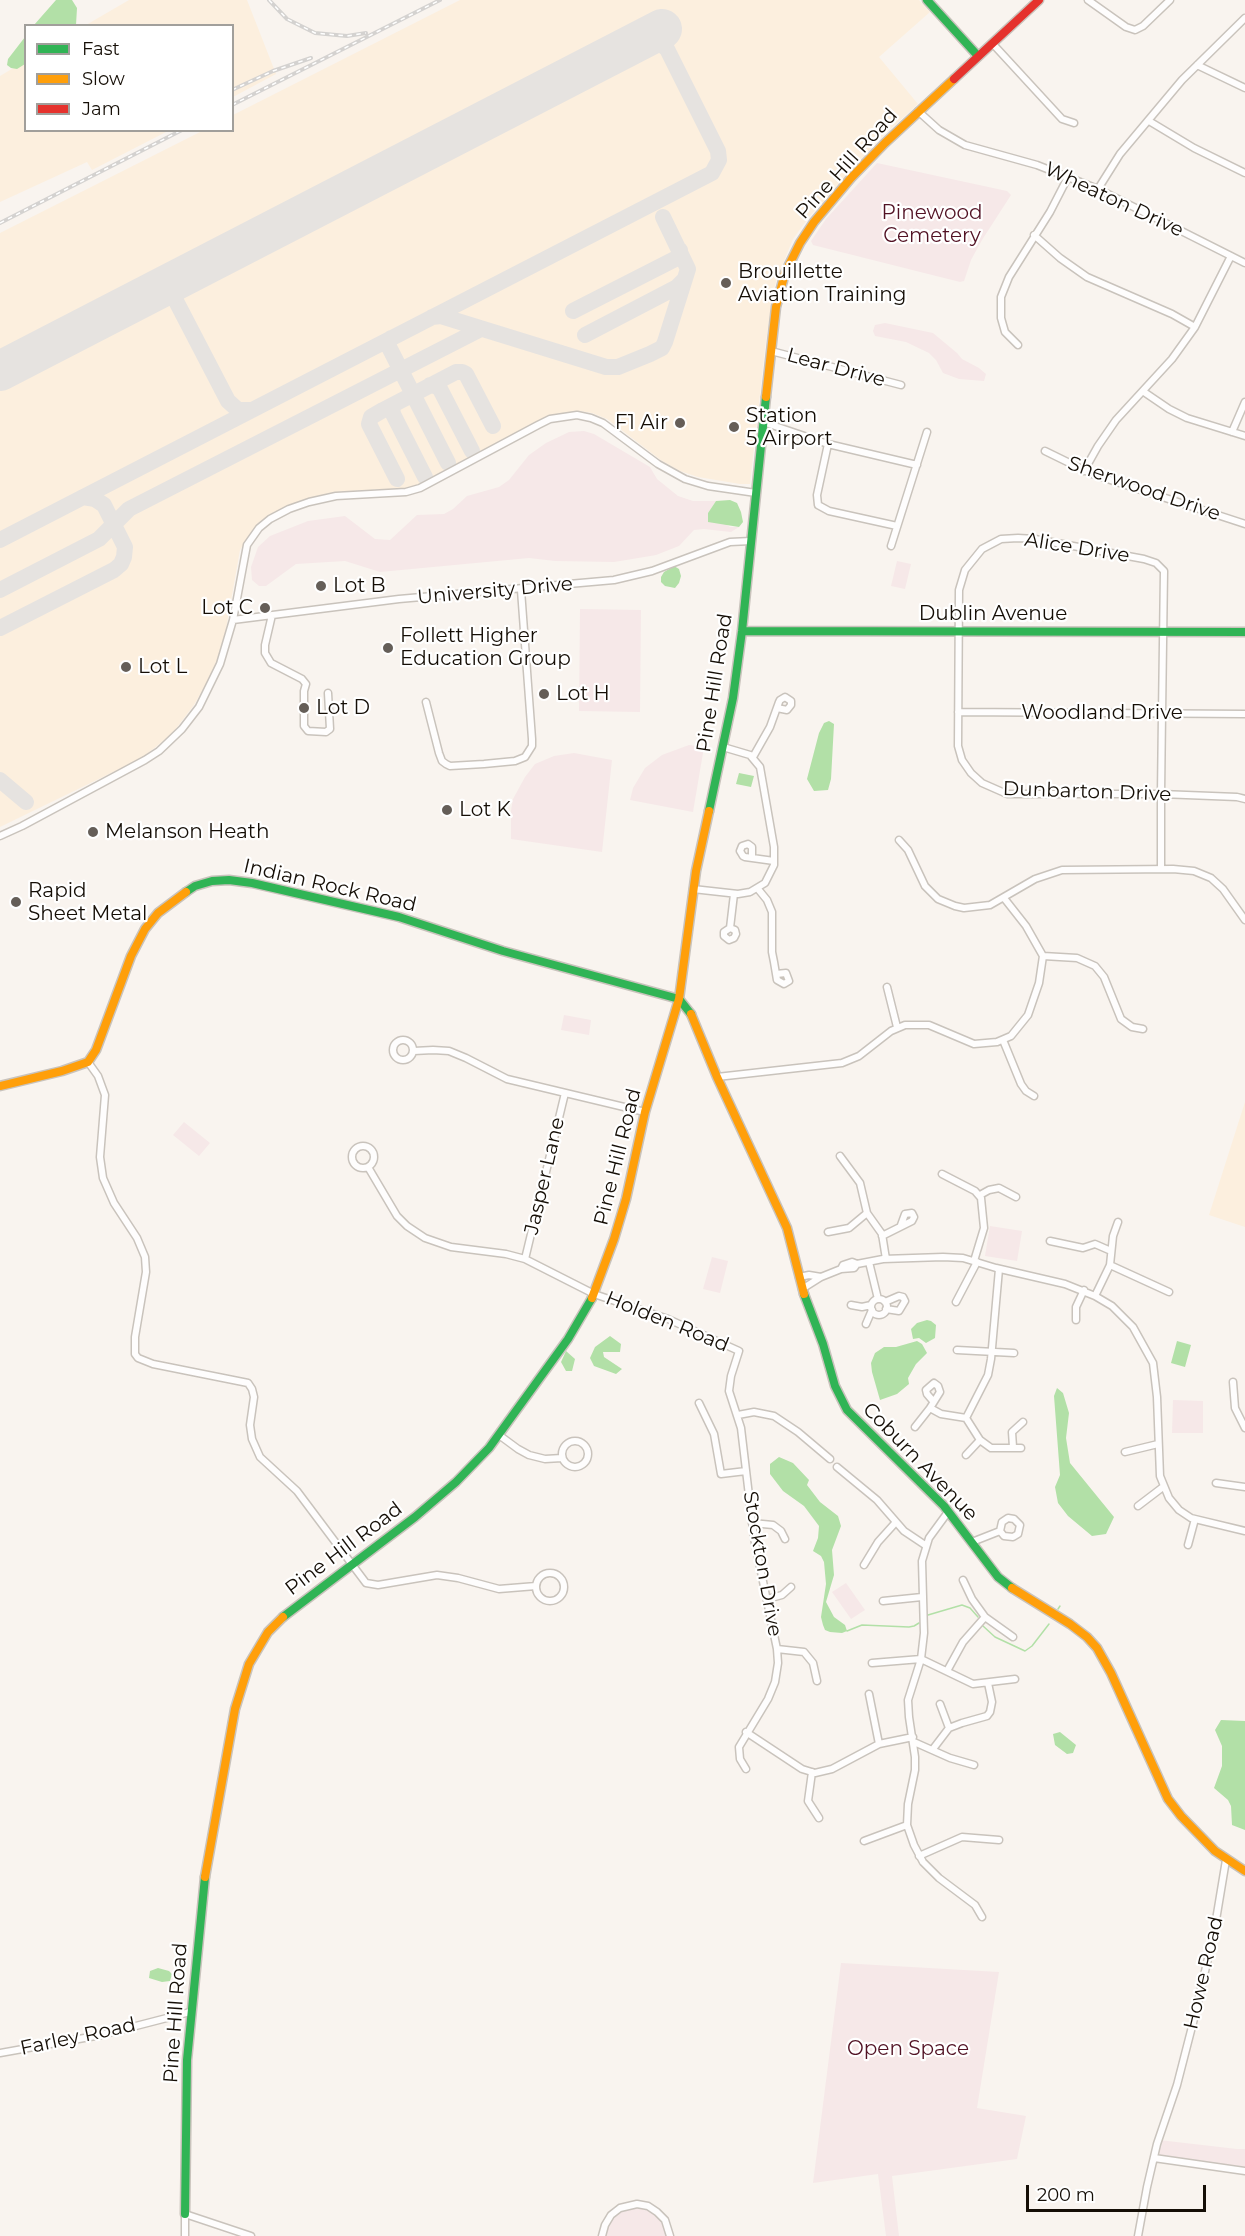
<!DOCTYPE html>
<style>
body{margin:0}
#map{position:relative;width:1245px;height:2236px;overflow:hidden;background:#f9f4ef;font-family:Montserrat,sans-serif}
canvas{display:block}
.legend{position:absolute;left:24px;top:24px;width:210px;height:108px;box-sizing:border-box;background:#fff;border:2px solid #a19f9b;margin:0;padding:8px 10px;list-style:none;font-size:18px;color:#150e06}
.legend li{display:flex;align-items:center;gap:12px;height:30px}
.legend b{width:30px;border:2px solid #a19f9b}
.scale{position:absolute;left:1026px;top:2185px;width:180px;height:27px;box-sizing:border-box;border:3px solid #150e06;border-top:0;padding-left:8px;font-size:18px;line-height:21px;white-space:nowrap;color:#150e06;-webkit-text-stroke:4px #fff;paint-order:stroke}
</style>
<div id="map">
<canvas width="1245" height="2236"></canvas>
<ul class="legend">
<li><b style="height:8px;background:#30b455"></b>Fast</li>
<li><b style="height:8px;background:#ff9f0a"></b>Slow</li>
<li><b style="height:8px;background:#e5322d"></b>Jam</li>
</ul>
<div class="scale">200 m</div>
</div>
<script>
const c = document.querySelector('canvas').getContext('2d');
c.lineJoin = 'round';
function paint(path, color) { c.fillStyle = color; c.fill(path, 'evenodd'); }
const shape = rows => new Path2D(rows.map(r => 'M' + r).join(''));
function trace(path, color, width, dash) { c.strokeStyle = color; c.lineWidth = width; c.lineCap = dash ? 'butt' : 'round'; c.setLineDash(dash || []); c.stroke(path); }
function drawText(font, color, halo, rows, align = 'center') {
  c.font = font + ' Montserrat,sans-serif'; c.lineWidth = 4.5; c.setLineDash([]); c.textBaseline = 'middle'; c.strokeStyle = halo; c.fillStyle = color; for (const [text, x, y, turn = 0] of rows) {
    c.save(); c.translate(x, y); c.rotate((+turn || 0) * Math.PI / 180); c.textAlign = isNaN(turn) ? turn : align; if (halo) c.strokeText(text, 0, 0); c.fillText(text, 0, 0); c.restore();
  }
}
const built = shape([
 [129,0,247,0,276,74,233,97,232,26,86,25],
 [460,0,919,0,930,12,879,57,918,104,882,137,809,217,793,239,777,278,773,293,765,348,750,484,740,484,698,477,680,471,662,461,607,419,592,413,579,411,563,413,537,422,417,485,406,488,336,492,308,499,274,512,257,524,240,550,226,629,218,657,208,681,194,705,172,734,142,758,0,827,0,233,202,131,232,130,233,115],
 [25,61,26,130,168,131,92,170,87,162,0,202,0,76],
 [1245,1102,1245,1227,1209,1215]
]);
const green = shape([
 [877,163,1007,191,1011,195,982,240,971,260,964,281,960,282,813,245,811,241,826,219],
 [885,323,933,333,957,353,962,359,979,368,986,374,984,381,959,379,943,373,936,360,929,353,906,342,875,336,873,331,875,325],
 [584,431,594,434,650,467,657,479,678,496,693,501,716,501,708,513,730,527,739,527,731,532,704,529,694,530,679,546,656,555,614,562,555,561,529,558,380,572,345,561,296,564,266,586,259,586,252,580,251,567,258,547,270,536,308,521,345,516,375,539,390,540,417,515,444,514,453,509,467,496,499,487,509,480,529,455,546,443,569,432],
 [897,561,911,564,905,589,891,586],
 [580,609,641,610,640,712,579,711],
 [689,745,704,747,693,812,630,800,633,788,645,768,662,755],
 [574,753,612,760,602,852,511,839,511,811,513,799,525,777,535,764,554,756],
 [564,1015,591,1020,589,1035,561,1030],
 [184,1122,210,1143,199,1156,173,1135],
 [990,1226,1022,1231,1017,1261,985,1256],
 [712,1257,728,1261,720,1293,703,1289],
 [1173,1400,1203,1401,1203,1433,1172,1433],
 [846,1583,865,1610,851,1619,832,1592],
 [841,1963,999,1972,977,2108,1026,2116,1017,2159,892,2176,899,2236,886,2236,878,2174,813,2183],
 [1159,2140,1237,2149,1245,2149,1245,2171,1154,2158],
 [637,2204,657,2212,670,2236,602,2236,616,2211]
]);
const water = shape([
 [56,0,72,0,77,8,76,25,34,25],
 [25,37,25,64,17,69,11,68,7,65,8,59],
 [730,500,737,503,741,512,743,522,739,527,708,522,708,513,716,501],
 [674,566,679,569,681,576,679,583,675,588,665,586,661,582,661,577,664,572],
 [829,721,834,724,831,779,828,790,814,791,807,779,819,733,824,723],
 [739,773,754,776,751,787,736,784],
 [927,1320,931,1321,936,1325,935,1338,926,1343,919,1338,913,1339,911,1329,917,1323],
 [610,1336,621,1344,620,1352,603,1352,604,1357,622,1369,616,1374,594,1366,590,1358,595,1347],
 [917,1341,922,1344,927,1353,916,1364,908,1378,909,1384,897,1394,880,1400,872,1372,871,1363,875,1353,884,1347,896,1347],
 [1177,1341,1191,1345,1185,1367,1171,1363],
 [566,1351,575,1359,572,1371,566,1371,561,1362],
 [1057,1388,1063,1393,1069,1413,1066,1438,1070,1463,1114,1517,1106,1534,1092,1536,1068,1516,1058,1503,1055,1487,1060,1475,1054,1396],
 [779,1457,793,1463,809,1480,807,1485,820,1502,838,1516,841,1526,832,1550,834,1575,826,1602,834,1617,845,1625,847,1631,842,1633,830,1632,825,1630,823,1625,821,1617,826,1584,824,1562,821,1556,813,1551,818,1538,819,1526,804,1506,783,1491,770,1474,770,1464],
 [1221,1720,1245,1721,1245,1830,1232,1825,1231,1806,1228,1800,1214,1788,1222,1766,1222,1746,1215,1730],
 [1060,1732,1076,1745,1073,1753,1067,1754,1055,1745,1053,1734],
 [158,1968,169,1971,172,1974,170,1981,162,1982,149,1978,150,1971]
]);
const stream = shape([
 [1058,1609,1060,1606],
 [928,1615,962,1605,970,1608,978,1617],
 [983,1626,995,1637,1025,1651,1032,1646,1049,1624],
 [847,1631,862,1625,909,1627,914,1626,919,1623]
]);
const taxiway = shape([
 [193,272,178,285,175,294,176,301,228,401,238,410,252,410],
 [148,295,167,294,176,301],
 [573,311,677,258,680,250],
 [432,317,441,316,606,367,618,367,650,354,662,348,665,342,688,269,663,217],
 [585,335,677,287,685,279],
 [391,338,388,344,389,347,448,463],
 [430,385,436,386,440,389,472,451],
 [395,404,392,407,393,414,425,477],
 [397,479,369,424,371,417,383,410,456,372,462,372,466,374,493,426],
 [0,540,712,173,719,160,718,151,667,49,661,44,653,40,635,42],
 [0,590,99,539,129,509,481,329],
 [0,628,114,570,121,564,124,557,125,547,104,505,95,499,83,497],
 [0,780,26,802]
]);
const runway = shape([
 [0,371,662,29]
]);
const street = shape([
 [1088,0,1126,27,1135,30,1143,26,1170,0],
 [992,43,1062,119,1074,123],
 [1197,65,1245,88],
 [918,111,939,130,965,145,1037,165,1098,189,1245,263],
 [1149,121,1194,148,1245,173],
 [1098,189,1120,154,1182,80,1245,18],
 [1034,235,1060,258,1087,277,1172,314,1195,327],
 [1018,345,1005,332,1001,318,1001,297,1009,277,1050,212,1068,177],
 [771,351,901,385],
 [1144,392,1169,409,1187,418,1245,436],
 [763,422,828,444,917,465],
 [1232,432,1245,402],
 [828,444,817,495,818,505,829,511,897,526],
 [1045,451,1092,474,1245,524],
 [1084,471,1098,446,1116,420,1172,359,1195,327,1231,256],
 [891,546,927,432],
 [272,615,265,645,265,653,271,663,302,679,306,684,304,691,304,726,308,731,326,732,330,729,328,693],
 [233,620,399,599,614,580,652,571,730,542,751,541],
 [426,702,439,753,442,761,446,764,450,766,484,764,515,761,525,757,532,746,532,739,521,590],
 [958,712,1245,714],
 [753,757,770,727,779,702,780,700,785,697,791,701,791,705,787,710,777,708],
 [0,836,22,826,145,760,159,751,182,729,199,707,220,664,233,620,247,545,259,528,270,519,289,509,309,502,336,496,406,492,420,488,538,425,550,419,577,415,591,418,603,423,658,464,685,479,708,486,756,493],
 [899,840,908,850,925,886,938,899,955,906,964,908,990,905,1035,879,1062,870,1173,869,1194,871,1211,878,1223,889,1245,920],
 [752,858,752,847,748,844,742,846,740,851,743,856,745,857,774,861],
 [1161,868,1161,794,1162,714,1164,571,1156,563,1144,559,1035,539,1018,538,1001,539,982,549,965,570,959,590,958,746,962,760,971,773,982,783,1007,794,1161,794,1237,797,1245,799],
 [693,889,738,894,750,892,765,883,774,865,774,847,760,767,750,755,723,747],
 [758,889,767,900,772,912,772,952,774,962,777,980,784,984,789,981,786,973,776,974],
 [730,928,735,930,736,934,734,938,729,940,724,936,724,932,730,928,734,894],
 [1043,956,1077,958,1095,966,1104,977,1121,1019,1132,1027,1143,1029],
 [887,987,897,1027],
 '393 1050a10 10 0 1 1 20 0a10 10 0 1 1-20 0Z',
 [1003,1040,1021,1084,1026,1091,1034,1096],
 [414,1051,433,1050,449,1051,466,1058,507,1079,645,1112],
 [88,1062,98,1076,105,1095,100,1157,103,1178,114,1203,137,1238,145,1257,146,1272,135,1337,135,1354,138,1358,153,1364,248,1383,252,1389,254,1397,250,1425,252,1439,260,1457,297,1491,366,1583,378,1585,437,1575,458,1578,499,1589,536,1586],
 [717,1077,842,1063,859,1056,891,1031,905,1025,929,1025,974,1044,997,1042,1011,1036,1028,1015,1039,983,1043,956,1026,926,1004,898],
 '352 1157a11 11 0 1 1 22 0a11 11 0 1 1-22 0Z',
 [840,1156,860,1183,867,1213,882,1234,886,1259],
 [368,1167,397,1216,407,1226,425,1238,451,1247,506,1254,525,1259,594,1294,668,1319,739,1351,731,1376,729,1391,741,1428,754,1538,777,1649,778,1663,775,1682,768,1699,739,1747,740,1759,746,1769],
 [942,1174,975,1191,981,1198,984,1228,974,1261],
 [980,1195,989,1190,999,1188,1016,1197],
 [828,1232,849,1228,867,1213],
 [882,1236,912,1221,914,1217,912,1213,905,1214,901,1225],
 [1050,1241,1083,1248,1095,1244,1111,1251],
 [525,1259,565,1093],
 [869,1262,878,1299],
 [1110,1265,1169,1292],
 [841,1269,854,1268,857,1264],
 [799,1277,809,1275,821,1277],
 [802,1289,821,1277,841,1269,843,1265,852,1262,857,1264,883,1259,943,1257,963,1258,996,1268,1065,1284,1095,1296,1112,1306,1133,1327,1153,1363,1157,1397,1160,1476,1169,1498,1179,1510,1191,1518,1245,1531],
 [1095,1296,1110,1265,1113,1236,1118,1222],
 '871 1307a8 8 0 1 1 16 0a8 8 0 1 1-16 0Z',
 [885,1302,899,1296,903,1297,905,1301,899,1311,886,1309],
 [956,1302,977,1262],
 [851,1305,862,1307,871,1305],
 [1076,1320,1076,1307,1084,1290],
 [866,1324,872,1310],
 [957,1350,1014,1353],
 [1233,1382,1235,1408,1245,1428],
 [699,1403,714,1434,721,1474,746,1471],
 [930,1408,941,1414,966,1418,980,1440,991,1448,1021,1448],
 [738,1415,754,1412,774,1416,798,1432,830,1459],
 [966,1418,988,1375,991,1359,999,1269],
 [915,1427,930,1408,940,1392,938,1386,934,1383,926,1390,927,1394,933,1401],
 [499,1435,518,1449,529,1455,545,1459,562,1458],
 '562 1454a13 13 0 1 1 26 0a13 13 0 1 1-26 0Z',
 [1013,1447,1012,1432,1023,1422],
 [1125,1452,1158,1444],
 [966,1455,980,1440],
 [837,1467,877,1500,904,1531,925,1545],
 [1216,1483,1245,1487],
 [1138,1506,1163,1487],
 [948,1512,929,1538,922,1561,924,1633,921,1659,908,1700,909,1717,915,1757,915,1770,908,1804,907,1825,914,1845,923,1862,939,1878,975,1905,982,1917],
 [752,1523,773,1525,781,1531,785,1539],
 [972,1542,1000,1531,1004,1536,1013,1537,1018,1534,1020,1525,1014,1519,1008,1518,1002,1522,1000,1531],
 [1188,1545,1195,1519],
 [864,1565,878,1542,896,1522],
 '536 1587a14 14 0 1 1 28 0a14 14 0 1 1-28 0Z',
 [963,1580,972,1599,985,1617,1013,1637],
 [767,1599,782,1595,791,1587],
 [883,1601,922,1597],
 [777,1649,804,1652,813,1663,817,1681],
 [872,1663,921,1659,973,1684,1015,1679],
 [947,1671,963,1642,985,1617],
 [869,1694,879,1744],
 [940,1704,949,1728],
 [746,1732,802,1769,815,1773,832,1769,879,1744,913,1737],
 [914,1742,950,1758,974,1765],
 [933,1749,949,1728,962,1723,987,1716,990,1712,992,1702,988,1683],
 [812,1772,808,1801,819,1818],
 [864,1841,907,1825],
 [919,1856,962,1837,999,1840],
 [0,2053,101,2035,190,2012],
 [1154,2158,1245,2171],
 [185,2236,185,2214,251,2236],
 [602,2236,605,2225,611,2215,620,2208,637,2204,648,2206,657,2212,665,2220,670,2236],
 [1138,2236,1147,2187,1157,2144,1177,2085,1195,2015,1214,1932,1226,1860]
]);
const fast = shape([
 [927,0,978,56],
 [742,631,1245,632],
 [709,811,733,698,742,631,766,397],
 [186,892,195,886,212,881,229,880,252,883,399,917,503,951,679,999,691,1014],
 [804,1294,823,1344,835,1386,847,1410,944,1506,998,1577,1012,1588],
 [283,1617,415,1517,456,1482,489,1448,568,1339,592,1298],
 [185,2214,187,2060,205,1877]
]);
const slow = shape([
 [766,397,776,307,785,273,800,243,814,222,851,178,885,143,954,79],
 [691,1014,717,1077,787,1228,804,1294],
 [0,1086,62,1071,88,1062,96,1050,131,956,145,929,158,913,186,892],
 [592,1298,614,1239,626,1199,645,1112,679,999,696,871,709,811],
 [1012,1588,1070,1624,1087,1637,1097,1648,1111,1673,1168,1799,1181,1816,1215,1851,1245,1871],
 [205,1877,235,1709,249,1664,268,1632,283,1617]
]);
const jam = shape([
 [954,79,1039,0]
]);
const rail = shape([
 [269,0,287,19,315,33,347,36,366,33],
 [232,90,273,71,311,58],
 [232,105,440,0],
 [0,223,182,130]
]);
const markers = [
 [726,283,6,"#655e58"],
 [680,423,6,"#655e58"],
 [734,427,6,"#655e58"],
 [321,586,6,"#655e58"],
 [265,608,6,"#655e58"],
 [388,648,6,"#655e58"],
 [126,667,6,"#655e58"],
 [544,694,6,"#655e58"],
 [304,708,6,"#655e58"],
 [447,810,6,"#655e58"],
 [93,832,6,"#655e58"],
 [16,902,6,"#655e58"]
];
const streetNames = [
 ["Pine Hill Road",847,164,-48],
 ["Wheaton Drive",1114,200,25],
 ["Lear Drive",836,368,15],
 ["Sherwood Drive",1144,489,19],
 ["Alice Drive",1077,548,9],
 ["University Drive",495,591,-5],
 ["Dublin Avenue",993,614],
 ["Pine Hill Road",715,683,-81],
 ["Woodland Drive",1102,713],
 ["Dunbarton Drive",1087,792,2],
 ["Indian Rock Road",330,886,13],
 ["Pine Hill Road",618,1157,-76],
 ["Jasper Lane",545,1176,-77],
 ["Holden Road",667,1322,22],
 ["Coburn Avenue",920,1462,46],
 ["Pine Hill Road",344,1549,-37],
 ["Stockton Drive",762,1564,80],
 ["Howe Road",1204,1973,-77],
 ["Pine Hill Road",176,2013,-86],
 ["Farley Road",78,2037,-12]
];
const parkNames = [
 ["Pinewood",932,213],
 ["Cemetery",932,236],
 ["Open Space",908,2049]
];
const poiNames = [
 ["Brouillette",738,272],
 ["Aviation Training",738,295],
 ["Station",746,416],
 ["5 Airport",746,439],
 ["F1 Air",668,423,"right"],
 ["Lot B",333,586],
 ["Lot C",253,608,"right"],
 ["Follett Higher",400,636],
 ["Education Group",400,659],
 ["Lot L",138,667],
 ["Lot H",556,694],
 ["Lot D",316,708],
 ["Lot K",459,810],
 ["Melanson Heath",105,832],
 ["Rapid",28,891],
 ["Sheet Metal",28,914]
];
paint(built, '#fcefde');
paint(green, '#f6e8e8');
paint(water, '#b2e0a7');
trace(stream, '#b2e0a7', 1.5);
trace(taxiway, '#e6e3e0', 16);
trace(runway, '#e6e3e0', 40);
trace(street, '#c9c3bc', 9);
trace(fast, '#c9c3bc', 11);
trace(slow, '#c9c3bc', 11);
trace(jam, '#c9c3bc', 11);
trace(street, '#fefdfd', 6);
trace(fast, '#30b455', 8);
trace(slow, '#ff9f0a', 8);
trace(jam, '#e5322d', 8);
trace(rail, '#d4d2d0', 4);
trace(rail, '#fff', 1.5, [4.5]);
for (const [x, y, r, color] of markers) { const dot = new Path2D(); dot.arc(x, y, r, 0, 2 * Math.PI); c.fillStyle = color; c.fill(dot); trace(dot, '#fff', 2); }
drawText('20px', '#150e06', '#fff', streetNames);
drawText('20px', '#521224', '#fff', parkNames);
drawText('20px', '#150e06', '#fff', poiNames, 'left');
</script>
